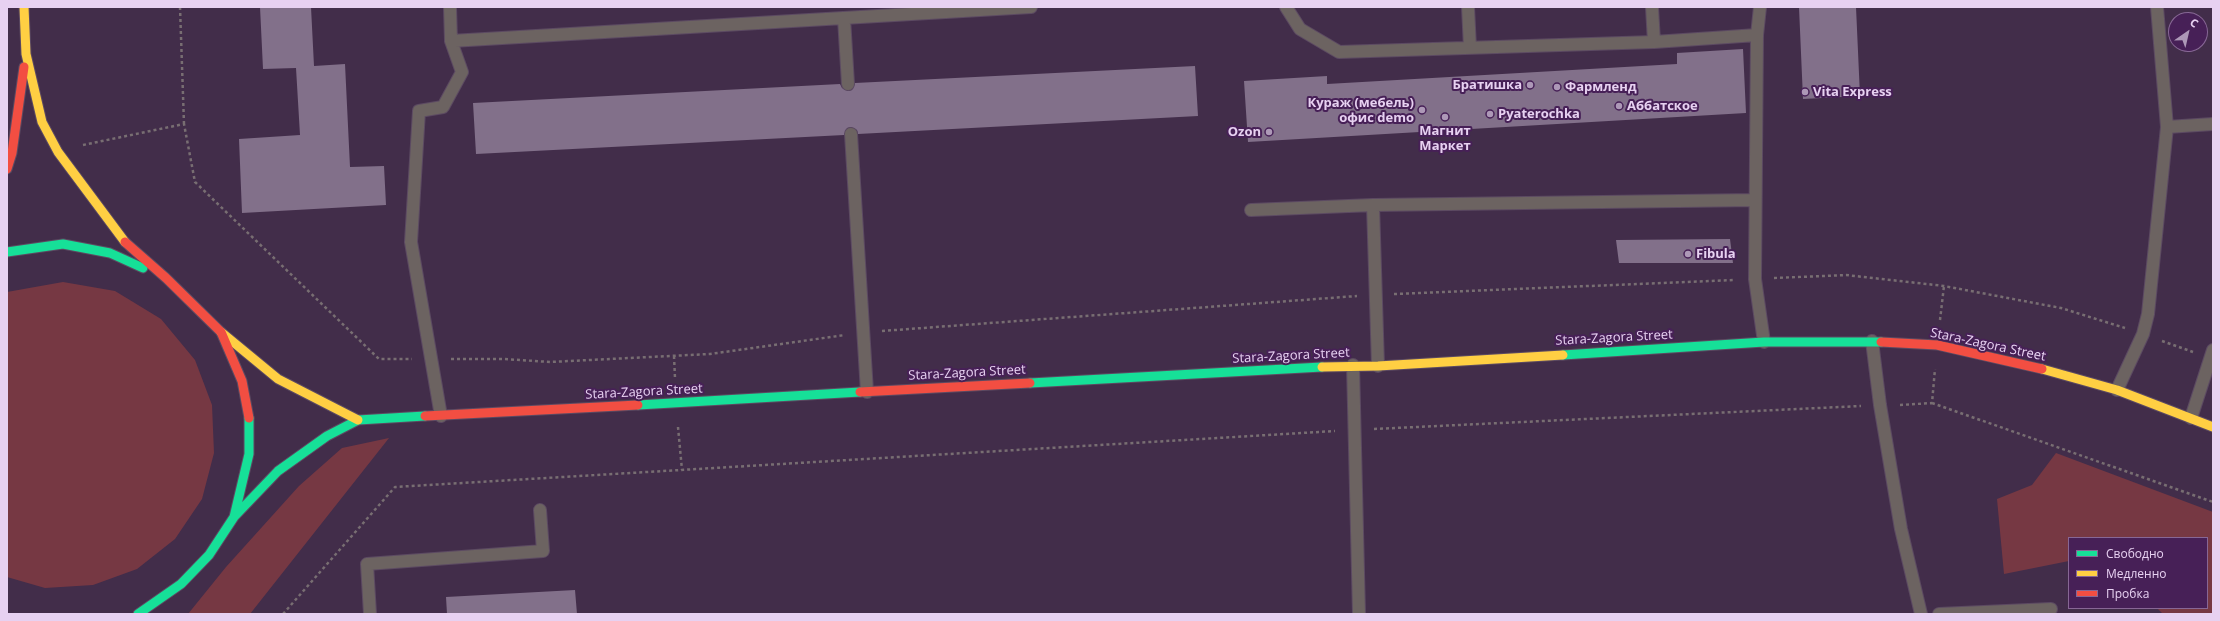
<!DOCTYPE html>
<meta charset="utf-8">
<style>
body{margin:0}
#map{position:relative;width:2220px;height:621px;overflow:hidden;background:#422d4a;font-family:"Open Sans",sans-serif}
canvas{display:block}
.frame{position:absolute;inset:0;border:8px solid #e7d1f1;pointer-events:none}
.legend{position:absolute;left:2068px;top:537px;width:140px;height:72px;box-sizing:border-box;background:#472057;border:1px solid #876795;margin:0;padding:5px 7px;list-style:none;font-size:12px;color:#e7d1f1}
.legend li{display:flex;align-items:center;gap:8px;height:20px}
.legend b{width:20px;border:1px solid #876795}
.north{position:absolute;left:2168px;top:12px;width:40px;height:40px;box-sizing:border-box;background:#472057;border:1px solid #876795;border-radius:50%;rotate:34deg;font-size:11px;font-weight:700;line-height:16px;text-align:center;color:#e7d1f1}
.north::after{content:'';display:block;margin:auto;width:14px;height:18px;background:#ad98b7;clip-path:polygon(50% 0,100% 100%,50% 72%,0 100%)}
</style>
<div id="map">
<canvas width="2220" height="621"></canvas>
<div class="frame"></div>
<ul class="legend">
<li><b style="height:5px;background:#16e098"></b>Свободно</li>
<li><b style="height:5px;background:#ffcf43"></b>Медленно</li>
<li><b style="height:5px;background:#f24e42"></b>Пробка</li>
</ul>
<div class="north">С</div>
</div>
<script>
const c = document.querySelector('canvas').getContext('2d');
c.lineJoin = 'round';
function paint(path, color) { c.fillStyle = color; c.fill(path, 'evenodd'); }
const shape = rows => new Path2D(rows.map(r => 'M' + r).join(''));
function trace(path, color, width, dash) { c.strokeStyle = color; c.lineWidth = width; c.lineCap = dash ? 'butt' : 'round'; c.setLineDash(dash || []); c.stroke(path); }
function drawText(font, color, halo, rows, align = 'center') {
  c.font = font + ' "Open Sans",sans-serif'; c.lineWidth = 4; c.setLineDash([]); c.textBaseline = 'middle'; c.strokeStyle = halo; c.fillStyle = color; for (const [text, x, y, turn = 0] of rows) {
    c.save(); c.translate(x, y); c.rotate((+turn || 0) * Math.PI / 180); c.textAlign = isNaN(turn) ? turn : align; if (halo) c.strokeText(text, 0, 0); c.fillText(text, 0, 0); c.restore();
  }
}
const green = shape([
 [63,282,115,291,161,319,195,360,212,405,214,453,202,499,175,539,137,569,93,585,45,588,7,577,7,292],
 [389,438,250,614,188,614,226,567,299,486,342,448],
 [2056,453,2213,512,2213,614,2163,614,2157,608,2207,608,2207,538,2069,538,2069,561,2004,574,1997,499,2032,485]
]);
const building = shape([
 [260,7,311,7,314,66,345,64,350,167,384,166,386,205,242,213,239,139,300,135,296,68,263,69],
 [1799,7,1856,7,1860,96,1803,99],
 [1743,49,1746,113,1248,142,1244,81,1327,76,1327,84,1677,64,1677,53],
 [1195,66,1198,116,858,134,857,130,851,127,847,128,844,135,476,154,473,103,840,84,842,88,848,91,852,90,855,83],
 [1730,239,1733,263,1619,263,1616,240],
 [575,590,577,614,447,614,446,597]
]);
const path = shape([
 [180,7,184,124],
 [83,145,184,124,195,182,379,359,412,359],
 [1774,278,1846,275,1944,286,2061,308,2125,328],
 [1394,294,1735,280],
 [1940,320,1944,286],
 [882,331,1357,296],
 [2162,341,2193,352],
 [674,356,675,378],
 [451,359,504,359,550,362,710,354,845,335],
 [1932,403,2213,502],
 [1900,405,1932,403,1935,369],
 [678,427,682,470],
 [1374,429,1861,406],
 [283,614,395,487,1335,431]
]);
const lane = shape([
 [450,7,451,41,1031,7],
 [1286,7,1300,29,1339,52,1654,42,1757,35],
 [1468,7,1470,48],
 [1652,7,1654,42],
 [1760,7,1757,35,1755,279,1764,342],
 [844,18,848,84],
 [2167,127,2213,124],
 [851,134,867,392],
 [1373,205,1378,366],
 [1251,210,1373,205,1755,200],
 [1872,341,1880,405,1901,529,1921,614],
 [1353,365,1359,614],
 [2117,390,2143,334,2148,314,2167,127,2157,7],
 [441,416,411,242,419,111,443,107,462,72,451,41],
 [2191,418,2213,350],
 [370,614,367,564,543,551,540,510],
 [1939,614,2051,609]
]);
const fast = shape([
 [7,252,63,244,110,253,143,268],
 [1563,355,1764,342,1881,342],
 [1030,383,1322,367],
 [638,405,860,392],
 [234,517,278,471,327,436,358,420,425,416],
 [138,614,181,584,209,555,234,517,249,454,249,418]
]);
const slow = shape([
 [24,7,26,54,42,122,58,152,125,242],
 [221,332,278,379,358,420],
 [1322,367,1378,366,1563,355],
 [2042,369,2117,390,2213,427]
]);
const jam = shape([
 [7,169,12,153,24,67],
 [125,242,166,278,221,332,242,381,249,418],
 [1881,342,1937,345,2042,369],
 [860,392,1030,383],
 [425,416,638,405]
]);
const markers = [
 [1530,85,4,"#ad98b7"],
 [1557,87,4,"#ad98b7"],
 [1805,92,4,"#ad98b7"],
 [1619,106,4,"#ad98b7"],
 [1422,110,4,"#ad98b7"],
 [1490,114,4,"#ad98b7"],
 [1445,117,4,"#ad98b7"],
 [1269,132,4,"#ad98b7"],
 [1688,254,4,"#ad98b7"]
];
const poiNames = [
 ["Братишка",1522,85,"right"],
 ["Фармленд",1565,87],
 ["Vita Express",1813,92],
 ["Кураж (мебель)",1414,103,"right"],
 ["офис demo",1414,118,"right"],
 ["Аббатское",1627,106],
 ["Pyaterochka",1498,114],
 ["Магнит",1445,131,"center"],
 ["Маркет",1445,146,"center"],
 ["Ozon",1261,132,"right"],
 ["Fibula",1696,254]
];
const streetNames = [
 ["Stara-Zagora Street",1614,338,-3],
 ["Stara-Zagora Street",1988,345,12],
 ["Stara-Zagora Street",1291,356,-3],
 ["Stara-Zagora Street",967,373,-3],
 ["Stara-Zagora Street",644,392,-3]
];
paint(green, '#763843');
paint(building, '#82708a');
trace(lane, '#5c4a62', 14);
trace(fast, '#5c4a62', 11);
trace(slow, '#5c4a62', 11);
trace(jam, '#5c4a62', 11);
trace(path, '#786e72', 2.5, [3, 3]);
trace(lane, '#6c6361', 12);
trace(fast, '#16e098', 9);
trace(slow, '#ffcf43', 9);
trace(jam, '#f24e42', 9);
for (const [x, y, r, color] of markers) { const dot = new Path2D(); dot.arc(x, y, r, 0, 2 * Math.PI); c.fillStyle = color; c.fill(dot); trace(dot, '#472057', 1.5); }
drawText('bold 13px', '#e7d1f1', '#472057', poiNames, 'left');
drawText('13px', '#e7d1f1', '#472057', streetNames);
</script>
